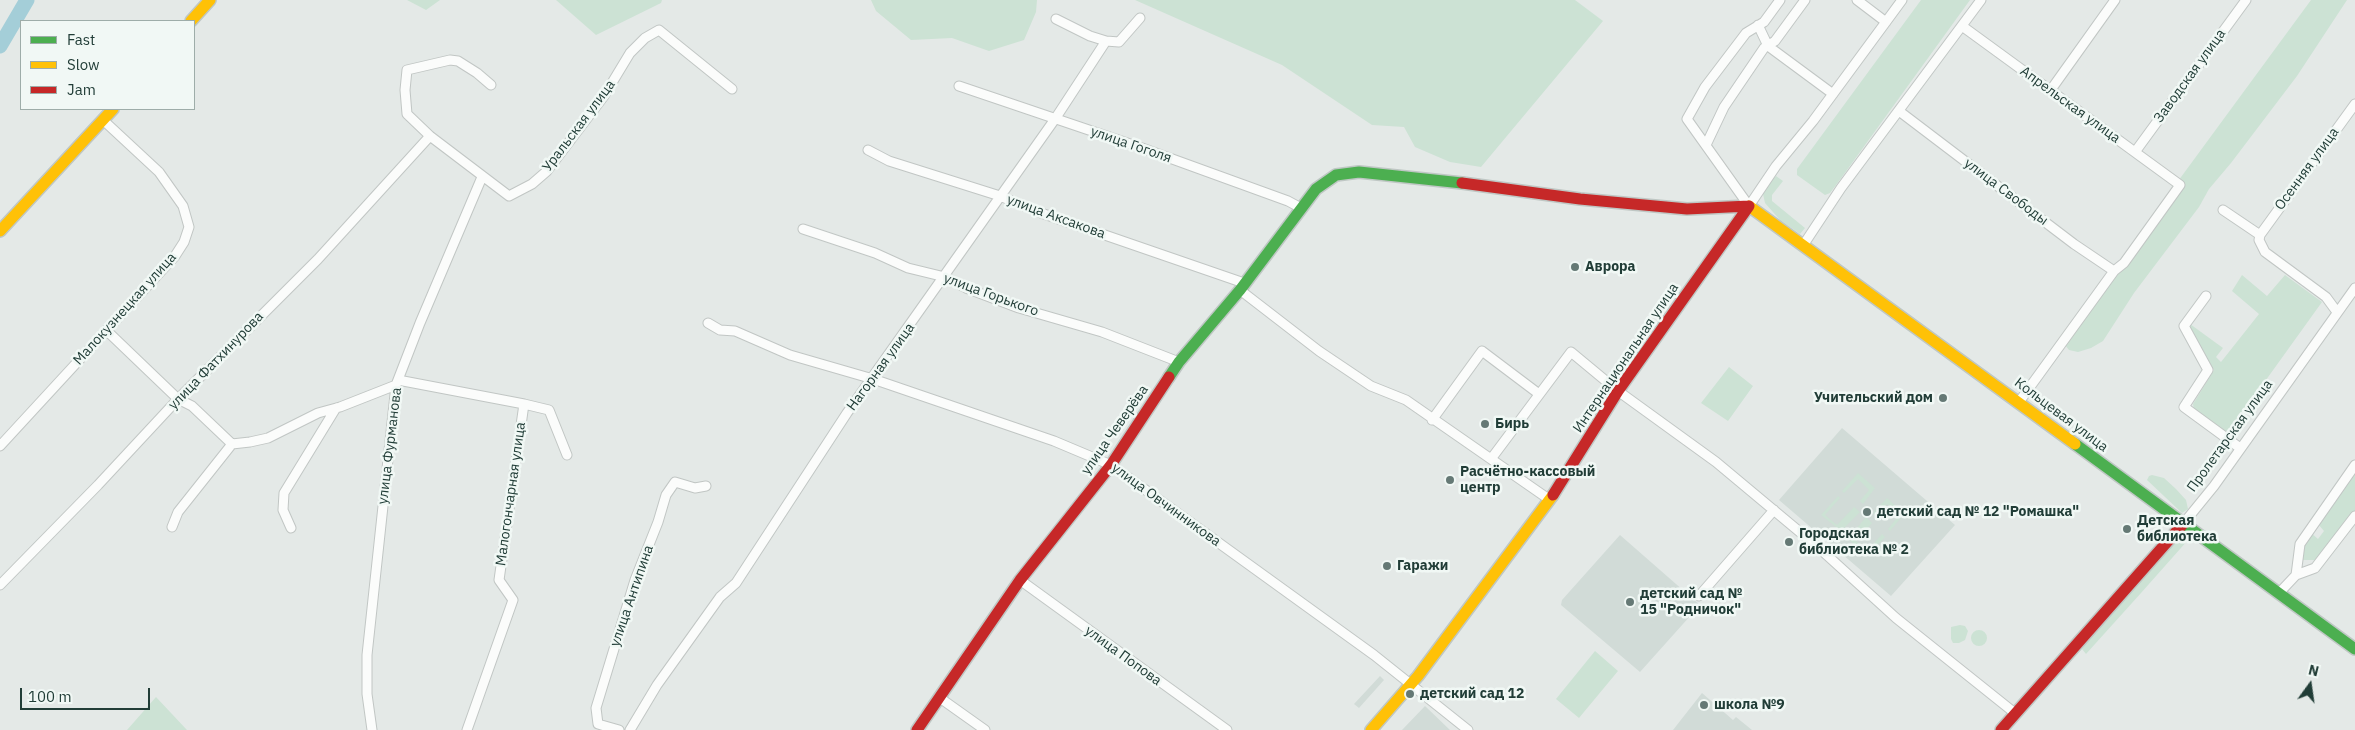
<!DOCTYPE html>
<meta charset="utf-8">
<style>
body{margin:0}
#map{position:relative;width:2355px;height:730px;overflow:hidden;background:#e4e9e7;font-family:"IBM Plex Sans",sans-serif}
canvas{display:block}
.legend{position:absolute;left:20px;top:20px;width:175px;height:90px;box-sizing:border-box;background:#f1f8f5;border:1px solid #9eada9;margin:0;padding:6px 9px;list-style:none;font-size:15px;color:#213d37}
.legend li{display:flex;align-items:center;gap:10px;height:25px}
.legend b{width:25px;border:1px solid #9eada9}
.north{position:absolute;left:2285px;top:660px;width:50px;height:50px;-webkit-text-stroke:4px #f1f8f5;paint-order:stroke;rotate:14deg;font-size:14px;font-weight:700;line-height:20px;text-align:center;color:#213d37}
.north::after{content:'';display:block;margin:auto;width:18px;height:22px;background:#213d37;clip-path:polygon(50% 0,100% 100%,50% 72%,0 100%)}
.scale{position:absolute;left:20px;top:688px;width:130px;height:22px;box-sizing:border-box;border:2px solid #213d37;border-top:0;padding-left:6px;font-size:15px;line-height:18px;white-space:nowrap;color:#213d37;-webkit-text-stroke:4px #f1f8f5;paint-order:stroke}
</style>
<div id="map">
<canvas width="2355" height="730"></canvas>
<ul class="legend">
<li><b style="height:6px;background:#4caf50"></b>Fast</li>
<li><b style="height:6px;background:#ffc107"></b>Slow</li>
<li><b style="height:6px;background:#c62828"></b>Jam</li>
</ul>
<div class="north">N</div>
<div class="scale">100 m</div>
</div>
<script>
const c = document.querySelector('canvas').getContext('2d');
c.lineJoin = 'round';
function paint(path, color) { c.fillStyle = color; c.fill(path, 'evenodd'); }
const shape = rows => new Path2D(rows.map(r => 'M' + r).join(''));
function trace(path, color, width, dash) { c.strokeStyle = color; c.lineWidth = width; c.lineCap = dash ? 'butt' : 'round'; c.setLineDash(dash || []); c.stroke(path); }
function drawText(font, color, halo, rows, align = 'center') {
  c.font = font + ' "IBM Plex Sans",sans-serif'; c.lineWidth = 5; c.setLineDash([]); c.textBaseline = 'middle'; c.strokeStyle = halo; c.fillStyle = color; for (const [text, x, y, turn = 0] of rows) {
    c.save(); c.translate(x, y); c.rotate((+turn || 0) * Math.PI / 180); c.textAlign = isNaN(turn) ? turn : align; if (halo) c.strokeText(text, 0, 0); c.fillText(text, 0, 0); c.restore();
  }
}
const built = shape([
 [1842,428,1955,525,1891,596,1779,500],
 [1620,535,1700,605,1640,672,1561,605,1562,600],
 [1380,676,1384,680,1359,708,1354,704],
 [1702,693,1733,720,1736,717,1752,730,1673,730],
 [1425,706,1450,730,1402,730]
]);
const green = shape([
 [407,0,440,0,426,10],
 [556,0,662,0,661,3,596,35],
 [871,0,1037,0,1036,12,1024,40,989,51,952,38,911,40,876,11],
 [1135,0,1575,0,1603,21,1481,167,1450,162,1415,147,1404,127,1372,125,1282,65],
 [1921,0,1970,0,1839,181,1830,193,1825,195,1797,175,1797,169],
 [2311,0,2347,0,2297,76,2231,163,2209,189,2199,207,2134,293,2103,341,2091,348,2078,352,2069,350,2065,345,2173,188],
 [1776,176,1783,181,1772,195,1772,201,1805,228,1800,234,1780,220,1765,203,1763,194,1765,187],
 [2242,275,2267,296,2285,275,2322,302,2225,437,2194,410,2193,404,2214,370,2198,352,2192,339,2190,324,2223,348,2216,357,2221,362,2259,314,2232,291],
 [1729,367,1753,386,1728,421,1701,403],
 [2355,467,2355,519,2316,560,2303,560,2298,555,2310,532,2318,539,2324,531,2318,524],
 [1858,473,1875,488,1863,504,1860,501,1869,490,1858,479,1844,493,1842,491],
 [2152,475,2164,478,2176,489,2186,500,2188,509,2182,513,2147,480,2149,476],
 [1838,496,1840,498,1825,515,1837,525,1854,507,1860,512,1841,531,1821,515],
 [1887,498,1904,514,1890,531,1888,529,1899,515,1887,504,1877,515,1873,513],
 [1866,517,1872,523,1856,541,1867,551,1882,534,1885,537,1867,556,1848,539],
 [2188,540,2141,593,2086,654,2082,649,2085,644,2166,552,2176,542],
 [1960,625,1965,626,1968,631,1965,640,1959,643,1953,643,1951,639,1951,627],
 '1971 638a8 8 0 1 1 16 0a8 8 0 1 1-16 0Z',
 [1595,651,1618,671,1579,718,1556,699],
 [156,697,187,730,127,730]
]);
const river = shape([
 [0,46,27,0]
]);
const street = shape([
 [1780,0,1764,22,1746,33,1705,87,1687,119,1749,206,1776,166,1813,121,1902,0],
 [1857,0,1886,22],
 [1056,19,1090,36,1106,41],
 [1758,25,1768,46,1833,94],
 [1962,26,2180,185,2124,263,2114,271,2019,402],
 [491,85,477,73,458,61,450,60,407,70,405,90,407,114,430,136,509,196,532,184,547,171,604,96,630,53,645,38,659,30,732,89],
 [959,86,1142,148,1288,201,1301,208],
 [2050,91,2115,0],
 [1899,111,2074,244,2114,271],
 [1706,145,1724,107,1764,48,1775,41,1805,0],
 [868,150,889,161,1000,196,1041,213,1244,283],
 [2135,152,2246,0],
 [2223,210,2260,235,2259,240,2265,252,2326,297,2337,312],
 [803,229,875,253,908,268,945,277,966,288,1019,308,1102,332,1179,362],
 [2260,235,2355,104],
 [1804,244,1841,188,1981,0],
 [1240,290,1319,351,1371,386,1406,400,1550,500],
 [2206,296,2184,326,2208,370,2184,407,2240,448],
 [708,323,720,330,735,331,790,355,873,379,1054,441,1111,465,1374,655,1468,730],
 [106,330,178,399,192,406,232,444,250,442,268,438,318,413,340,407,396,385],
 [398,380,524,404,499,580,513,600,467,730],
 [524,404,549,410,567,455],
 [1432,420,1482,351,1539,394],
 [0,446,175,256,184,242,189,227,183,206,159,172,103,120],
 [1491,459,1571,352,1618,391,1716,462,1819,548,1896,618,2016,714],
 [2183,524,2214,486,2355,288],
 [172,527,178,512,232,444],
 [291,528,283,510,284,493,336,408],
 [2296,575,2300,544,2355,465],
 [1020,580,1227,730],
 [0,585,98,485,178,399,318,259,430,136],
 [2280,592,2296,575,2315,568,2355,516],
 [1699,596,1774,510],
 [940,698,985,730],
 [372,730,367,694,367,655,396,385,420,323,482,177],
 [619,730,598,724,596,708,635,580,658,522,666,495,675,482,695,488,706,486],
 [630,730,657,685,720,597,736,583,847,413,1055,119,1106,41,1119,42,1140,18]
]);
const fast = shape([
 [1169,377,1179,362,1240,290,1316,189,1336,175,1359,172,1462,183],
 [2075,444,2355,649]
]);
const slow = shape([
 [191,21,210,0],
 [1749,206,2075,444],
 [0,231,113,109],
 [1371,730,1418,676,1553,495]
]);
const jam = shape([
 [1462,183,1580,199,1687,209,1749,206],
 [1553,495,1618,391,1749,206],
 [917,730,1020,580,1111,465,1169,377],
 [2001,730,2183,524]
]);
const markers = [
 [1575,267,5,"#657975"],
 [1943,398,5,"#657975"],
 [1485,424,5,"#657975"],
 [1450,480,5,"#657975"],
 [1867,512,5,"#657975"],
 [2127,529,5,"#657975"],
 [1789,542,5,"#657975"],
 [1387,566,5,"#657975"],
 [1630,602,5,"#657975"],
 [1410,694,5,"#657975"],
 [1704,705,5,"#657975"]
];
const streetNames = [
 ["Заводская улица",2190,76,-54],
 ["Апрельская улица",2070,105,36],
 ["Уральская улица",579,126,-53],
 ["улица Гоголя",1131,145,19],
 ["Осенняя улица",2307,169,-54],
 ["улица Свободы",2006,192,37],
 ["улица Аксакова",1056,217,20],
 ["улица Горького",991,295,20],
 ["Малокузнецкая улица",125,309,-48],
 ["Интернациональная улица",1626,358,-56],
 ["улица Фатхинурова",216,361,-46],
 ["Нагорная улица",881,367,-54],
 ["Кольцевая улица",2061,415,37],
 ["улица Чеверёва",1115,430,-55],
 ["Пролетарская улица",2230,436,-54],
 ["улица Фурманова",390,446,-83],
 ["Малогончарная улица",511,494,-82],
 ["улица Овчинникова",1166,505,36],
 ["улица Антипина",632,596,-71],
 ["улица Попова",1123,656,36]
];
const poiNames = [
 ["Аврора",1585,267],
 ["Учительский дом",1933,398,"right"],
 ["Бирь",1495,424],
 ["Расчётно-кассовый",1460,472],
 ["центр",1460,488],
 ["детский сад № 12 \"Ромашка\"",1877,512],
 ["Детская",2137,521],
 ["библиотека",2137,537],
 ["Городская",1799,534],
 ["библиотека № 2",1799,550],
 ["Гаражи",1397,566],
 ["детский сад №",1640,594],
 ["15 \"Родничок\"",1640,610],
 ["детский сад 12",1420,694],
 ["школа №9",1714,705]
];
paint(built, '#d1dbd7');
paint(green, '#cce2d4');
trace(river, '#a4ced8', 15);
trace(street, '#c1c6c4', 11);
trace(fast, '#bfc7c4', 14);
trace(slow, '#bfc7c4', 14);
trace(jam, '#bfc7c4', 14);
trace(street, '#fbfcfb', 9);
trace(fast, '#4caf50', 11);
trace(slow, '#ffc107', 11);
trace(jam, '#c62828', 11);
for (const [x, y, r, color] of markers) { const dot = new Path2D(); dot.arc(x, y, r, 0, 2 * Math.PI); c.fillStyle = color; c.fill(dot); trace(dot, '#f1f8f5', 2); }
drawText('14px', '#213d37', '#f1f8f5', streetNames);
drawText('bold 14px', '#213d37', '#f1f8f5', poiNames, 'left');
</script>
